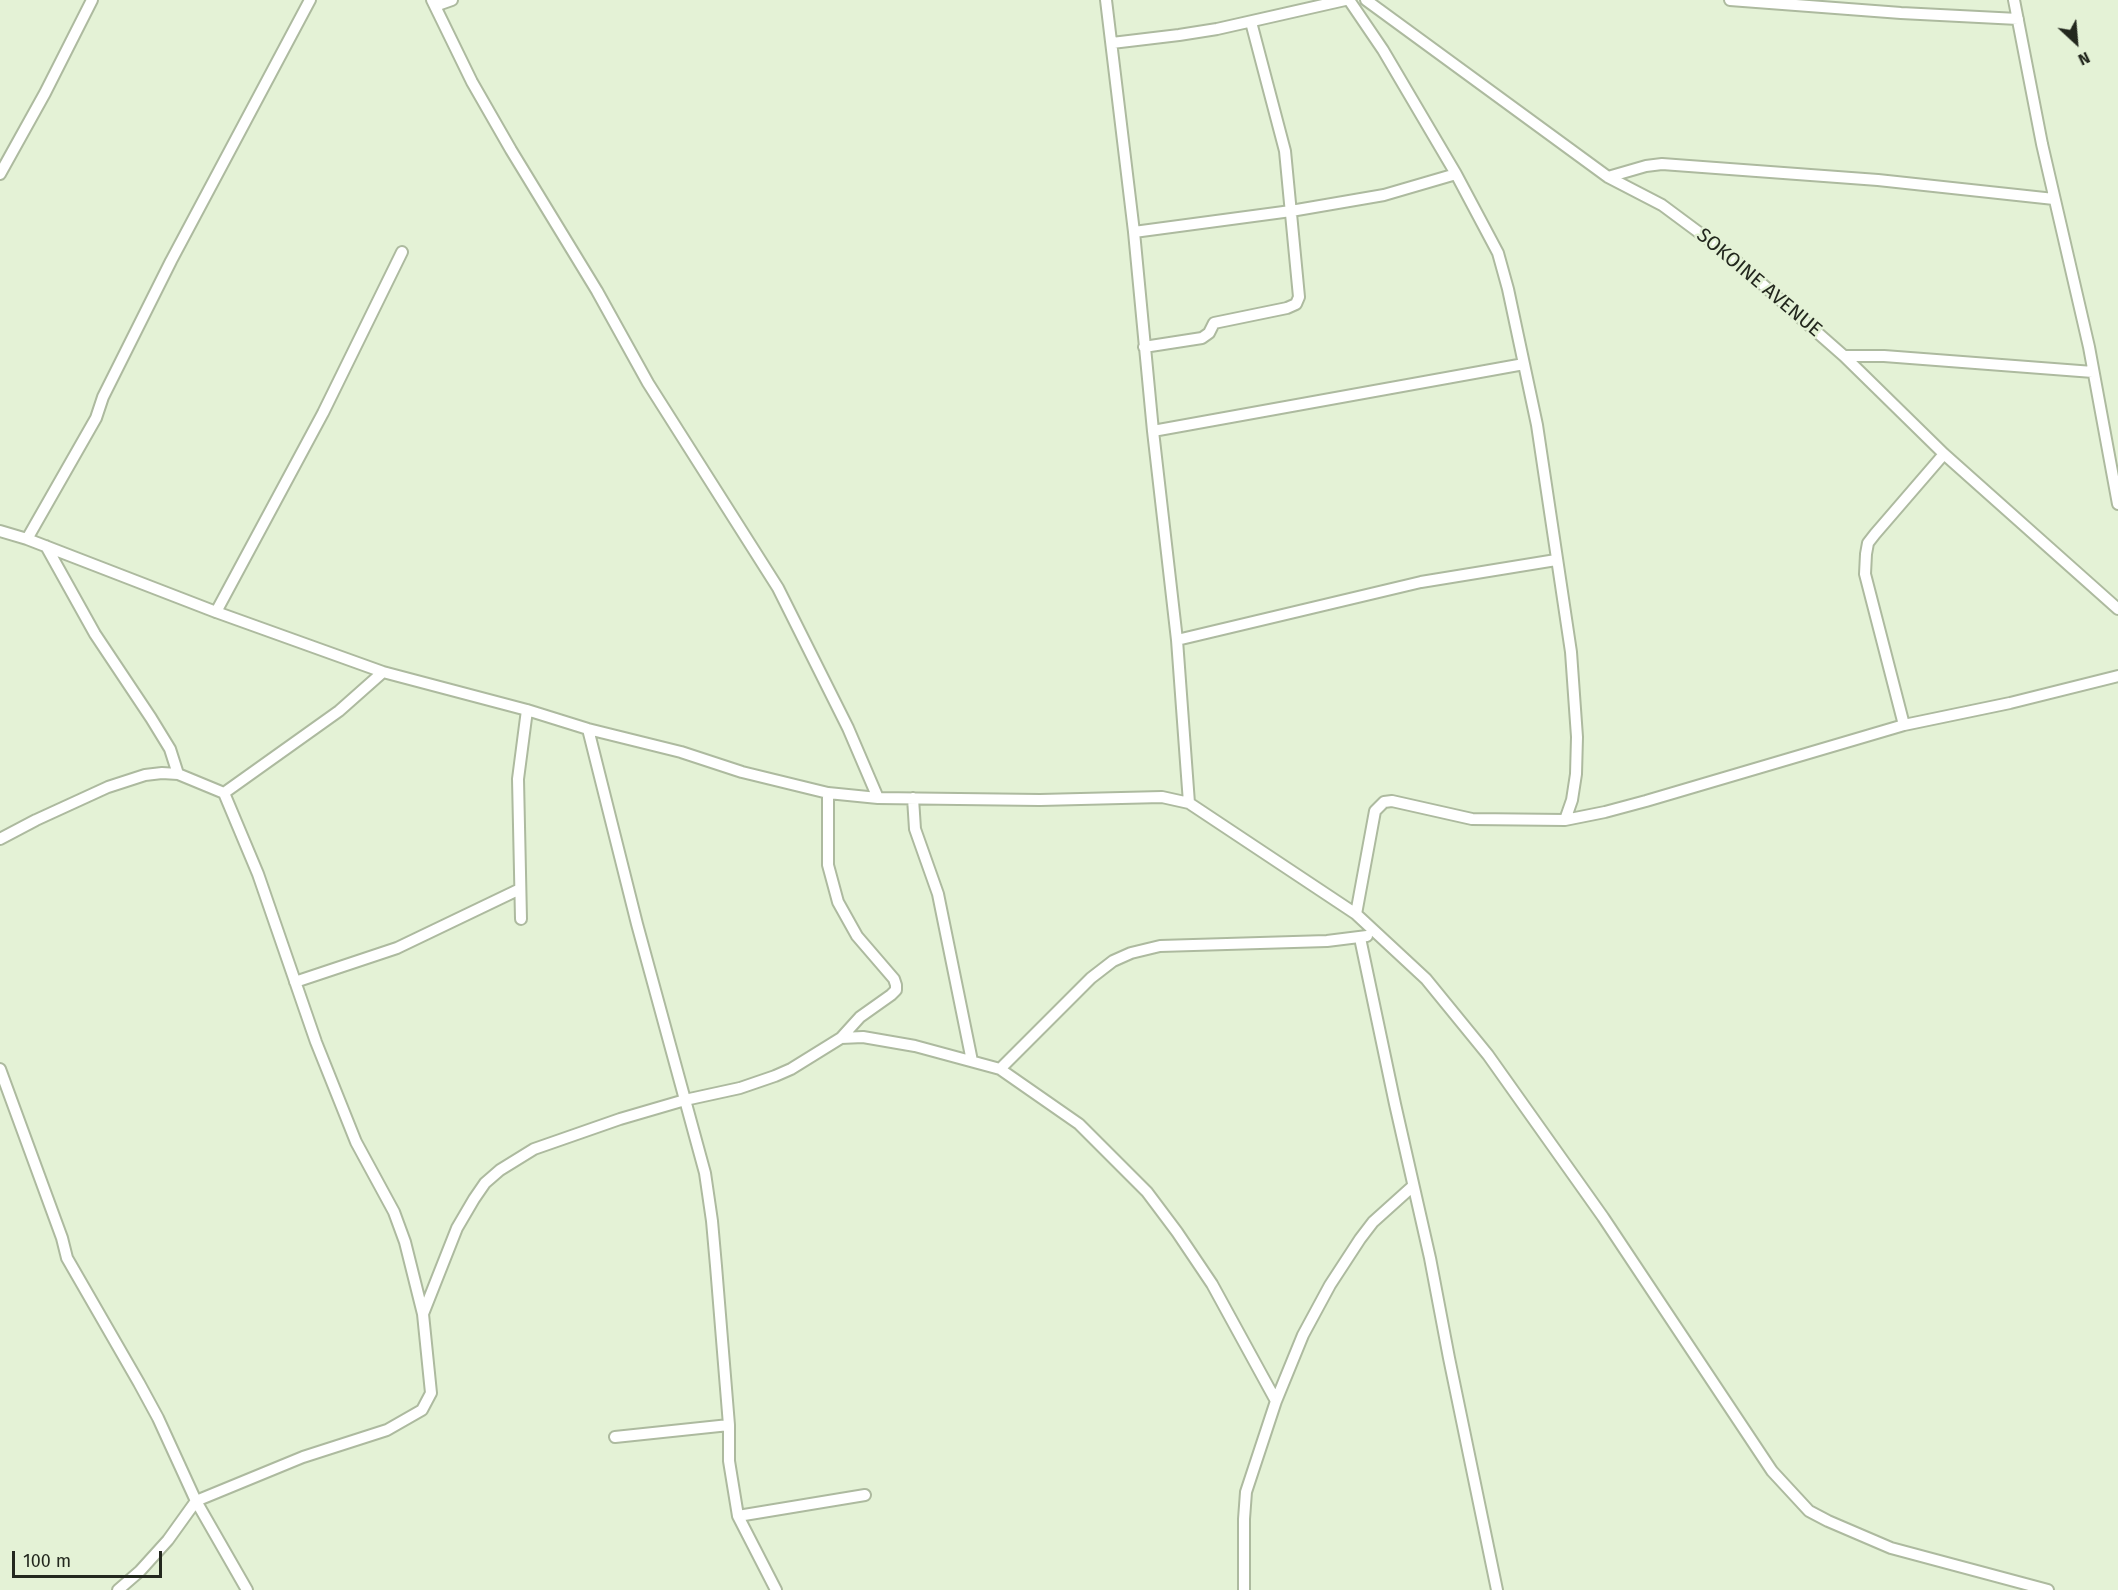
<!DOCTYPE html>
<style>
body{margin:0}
#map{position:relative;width:2118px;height:1590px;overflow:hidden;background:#e4f2d6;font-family:"Fira Sans",sans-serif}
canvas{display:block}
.north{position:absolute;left:2046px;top:12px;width:60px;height:60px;-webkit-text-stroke:4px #e4f2d6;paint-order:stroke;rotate:154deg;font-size:16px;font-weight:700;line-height:24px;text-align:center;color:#23281e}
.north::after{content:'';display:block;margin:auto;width:21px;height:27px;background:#23281e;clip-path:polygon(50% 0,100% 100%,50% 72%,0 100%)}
.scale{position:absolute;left:12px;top:1551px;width:150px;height:27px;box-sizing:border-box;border:3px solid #23281e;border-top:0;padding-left:8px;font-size:18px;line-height:21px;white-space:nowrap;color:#23281e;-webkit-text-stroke:4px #e4f2d6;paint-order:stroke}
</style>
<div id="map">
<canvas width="2118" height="1590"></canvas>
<div class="north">N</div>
<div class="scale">100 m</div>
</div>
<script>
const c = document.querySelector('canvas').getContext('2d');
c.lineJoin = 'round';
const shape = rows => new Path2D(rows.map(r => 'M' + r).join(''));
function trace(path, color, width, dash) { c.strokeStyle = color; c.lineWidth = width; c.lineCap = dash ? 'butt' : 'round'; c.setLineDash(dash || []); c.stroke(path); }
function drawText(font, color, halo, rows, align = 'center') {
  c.font = font + ' "Fira Sans",sans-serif'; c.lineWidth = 5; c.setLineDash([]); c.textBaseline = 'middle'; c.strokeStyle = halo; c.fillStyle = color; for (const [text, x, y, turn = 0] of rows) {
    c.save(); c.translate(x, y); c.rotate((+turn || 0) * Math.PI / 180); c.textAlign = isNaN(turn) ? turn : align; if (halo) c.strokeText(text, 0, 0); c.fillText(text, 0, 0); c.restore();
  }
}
const minor = shape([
 [432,0,472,82,511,150,597,291,648,383,778,588,848,728,878,798],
 [1106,0,1134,232,1153,431,1177,640,1189,803],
 [1349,0,1383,50,1456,174,1498,253,1508,289,1537,425,1571,652,1577,737,1576,774,1572,800,1565,820],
 [1366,0,1608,177,1662,205,1728,254,1844,356,1944,454,2118,609],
 [1730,0,1901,13,2018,19],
 [2014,0,2042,144,2089,347,2118,504],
 [435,6,452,0],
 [1112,43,1179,35,1217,29,1345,0],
 [0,174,45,93,92,0],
 [1608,177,1646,166,1662,164,1878,180,2054,199],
 [1134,232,1291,211,1384,195,1456,174],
 [1144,347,1202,338,1209,333,1214,323,1287,308,1296,304,1299,297,1285,151,1251,22],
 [1844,356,1884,356,2093,372],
 [1153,431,1524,364],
 [0,531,27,539,216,612,383,672,527,710,588,729,681,752,742,772,828,793,878,798,1040,800,1162,797,1189,803,1356,914,1426,979,1488,1055,1603,1217,1772,1471,1809,1511,1828,1521,1891,1548,2048,1590],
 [27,539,96,418,103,397,171,261,310,0],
 [46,546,95,634,151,718,170,749,178,774],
 [216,612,323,413,402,252],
 [1177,640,1421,582,1556,560],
 [1904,725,1865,574,1866,554,1868,543,1875,534,1944,454],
 [588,729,637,924,705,1173,712,1221,716,1266,729,1425,729,1461,738,1516,776,1590],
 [224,793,339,711,383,672],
 [828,793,828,865,838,902,857,936,894,979,896,985,896,990,891,995,860,1017,841,1038],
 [913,798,915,829,938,894,972,1061],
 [0,839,36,820,108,787,145,775,162,773,178,774,224,793,258,874,316,1042,356,1142,394,1212,405,1242,423,1314,431,1393,422,1410,387,1430,303,1457,196,1501,168,1540,140,1571,118,1590],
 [1356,914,1375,811,1384,802,1392,801,1472,819,1565,820,1605,812,1646,801,1904,725,2010,703,2118,676],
 [521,919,518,779,527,710],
 [1360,938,1395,1104,1430,1258,1449,1358,1497,1590],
 [295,982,397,948,520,889],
 [0,1069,62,1238,67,1258,139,1383,158,1418,196,1501,247,1590],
 [1000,1069,1091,978,1113,961,1131,953,1160,946,1327,941,1367,936],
 [423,1314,457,1228,474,1199,485,1183,500,1170,534,1149,620,1119,685,1100,740,1088,775,1076,791,1069,841,1038,863,1037,915,1046,1000,1069,1079,1124,1147,1192,1177,1232,1212,1284,1276,1401],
 [615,1437,729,1425],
 [738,1516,865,1495],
 [1244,1590,1244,1519,1246,1492,1276,1401,1303,1335,1330,1285,1360,1239,1373,1222,1413,1186]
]);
const streetNames = [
 ["SOKOINE AVENUE",1759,283,40]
];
trace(minor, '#adba9f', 14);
trace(minor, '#fff', 10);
drawText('20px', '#23281e', '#e4f2d6', streetNames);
</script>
